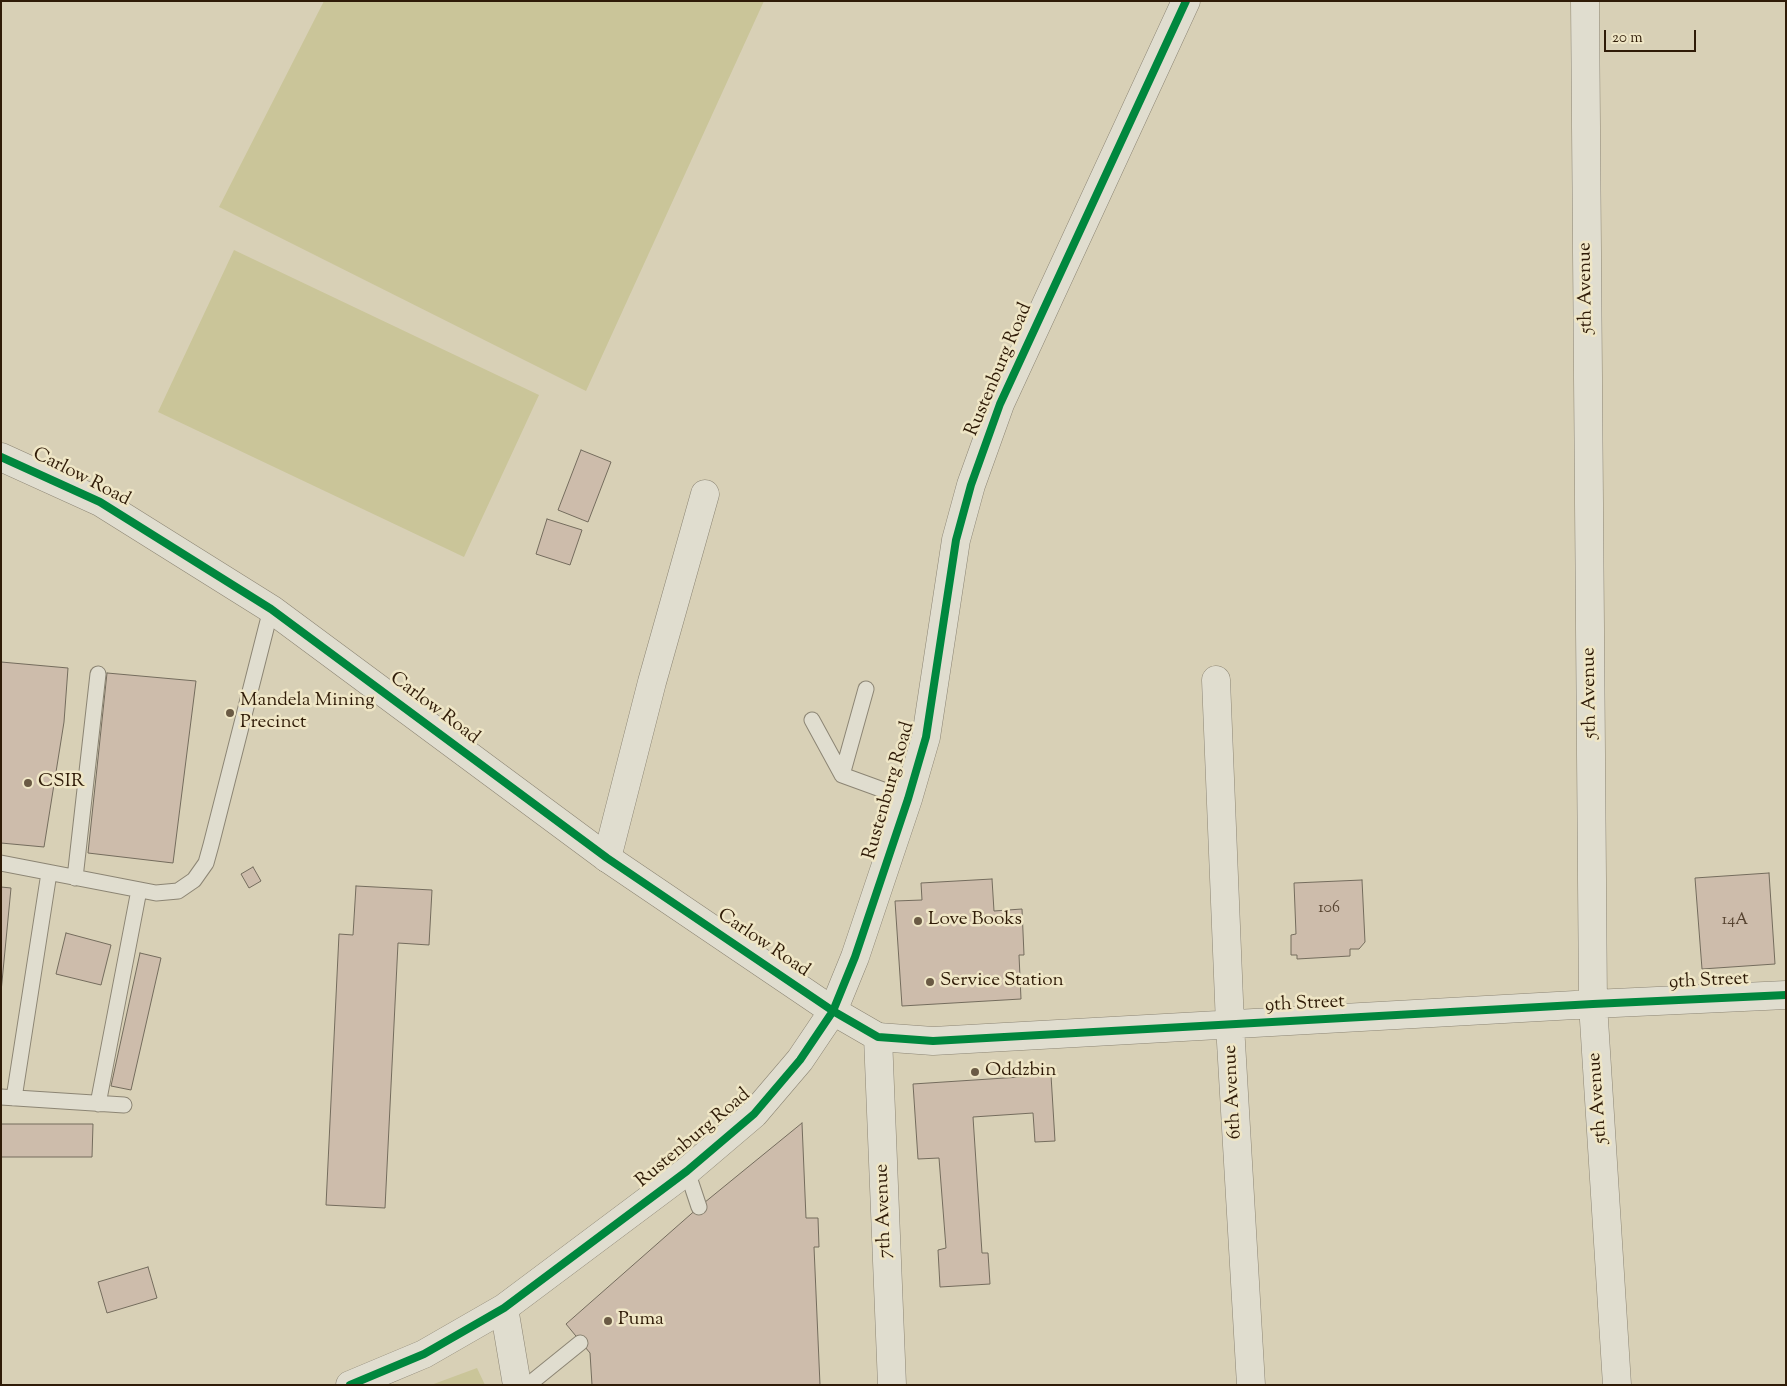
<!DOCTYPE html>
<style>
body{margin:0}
#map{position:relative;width:1787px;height:1386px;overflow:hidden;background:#d8d0b6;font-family:"Sorts Mill Goudy",serif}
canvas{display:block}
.frame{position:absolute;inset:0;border:2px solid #2f1b07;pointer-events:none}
.scale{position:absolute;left:1604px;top:30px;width:92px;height:22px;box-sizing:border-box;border:2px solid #2f1b07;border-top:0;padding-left:6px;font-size:15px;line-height:18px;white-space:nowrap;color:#2f1b07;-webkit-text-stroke:4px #efe6c6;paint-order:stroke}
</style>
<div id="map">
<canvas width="1787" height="1386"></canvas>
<div class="frame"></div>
<div class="scale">20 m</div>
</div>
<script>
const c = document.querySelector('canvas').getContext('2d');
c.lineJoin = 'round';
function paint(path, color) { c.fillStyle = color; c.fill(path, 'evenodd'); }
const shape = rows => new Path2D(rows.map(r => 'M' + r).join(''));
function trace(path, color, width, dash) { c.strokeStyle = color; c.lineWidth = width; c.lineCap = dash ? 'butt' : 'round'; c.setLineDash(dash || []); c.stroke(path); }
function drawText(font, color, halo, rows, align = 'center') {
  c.font = font + ' "Sorts Mill Goudy",serif'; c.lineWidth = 5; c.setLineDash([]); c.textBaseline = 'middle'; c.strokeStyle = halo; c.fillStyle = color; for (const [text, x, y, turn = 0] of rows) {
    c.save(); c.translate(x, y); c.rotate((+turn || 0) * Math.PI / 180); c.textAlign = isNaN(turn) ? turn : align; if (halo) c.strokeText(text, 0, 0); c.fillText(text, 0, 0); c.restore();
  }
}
const green = shape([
 [324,1,764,1,586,391,219,207],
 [234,250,539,395,464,557,158,412],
 [477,1368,485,1385,431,1385]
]);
const building = shape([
 [581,450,611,462,588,522,558,510,581,450],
 [547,519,582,530,570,565,536,554,547,519],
 [1,662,68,668,64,722,44,847,1,843,1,662],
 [107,673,196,681,173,863,88,853,107,673],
 [253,867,261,881,249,888,241,874,253,867],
 [1769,873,1775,964,1702,969,1695,878,1769,873],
 [992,879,994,911,1022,909,1024,955,1019,955,1021,999,902,1006,895,901,922,900,921,883,992,879],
 [1362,880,1365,942,1359,949,1350,949,1350,956,1297,959,1297,955,1291,955,1291,935,1296,934,1294,883,1362,880],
 [356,886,432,890,429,945,398,943,385,1208,326,1205,339,934,353,935,356,886],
 [1,887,11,888,1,992,1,887],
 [66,933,111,945,101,985,56,974,66,933],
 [140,953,161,958,131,1090,111,1086,140,953],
 [1051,1075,1055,1141,1035,1142,1033,1113,973,1117,982,1253,988,1253,990,1284,940,1287,938,1250,946,1248,939,1158,918,1159,913,1084,1051,1075],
 [802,1123,806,1218,818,1218,819,1247,814,1247,820,1385,592,1385,590,1353,566,1324,699,1207,802,1123],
 [1,1124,93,1124,92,1157,1,1157,1,1124],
 [148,1267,157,1298,107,1313,98,1282,148,1267]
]);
const service = shape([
 [812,720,842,775,908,799],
 [842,775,866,689],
 [1,863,156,893,178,891,194,880,206,863,211,845,271,609],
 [75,878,98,674],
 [1,1097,124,1105],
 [14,1098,49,873],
 [98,1104,139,890],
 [687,1171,699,1207],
 [528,1385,580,1343]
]);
const minor = shape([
 [1585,1,1593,1004,1617,1385],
 [1216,680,1230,1025,1251,1385],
 [607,858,652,682,705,494],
 [878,1037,933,1041,1593,1004,1786,995],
 [504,1308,517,1385],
 [350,1385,424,1354,504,1308,687,1171,754,1114,800,1060,833,1011,855,957,908,799,926,737,956,540,971,485,1000,404,1186,1]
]);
const tertiary = shape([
 [1,457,100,502,271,609,607,858,833,1011,878,1037,892,1385]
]);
const cycleway = shape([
 [1,457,100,502,271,609,607,858,833,1011,878,1037,933,1041,1593,1004,1786,995],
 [350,1385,424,1354,504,1308,687,1171,754,1114,800,1060,833,1011,855,957,908,799,926,737,956,540,971,485,1000,404,1186,1]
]);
const markers = [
 [230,713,5,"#6a5a44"],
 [28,783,5,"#6a5a44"],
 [918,921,5,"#6a5a44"],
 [930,982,5,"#6a5a44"],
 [975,1072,5,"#6a5a44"],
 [608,1321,5,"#6a5a44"]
];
const numberNames = [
 ["106",1329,909],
 ["14A",1735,921]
];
const streetNames = [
 ["5th Avenue",1587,288,-91],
 ["Rustenburg Road",1000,370,-67],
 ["Carlow Road",81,478,27],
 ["5th Avenue",1591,693,-91],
 ["Carlow Road",434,709,37],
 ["Rustenburg Road",890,791,-74],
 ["Carlow Road",763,944,34],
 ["9th Street",1709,982,-3],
 ["9th Street",1305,1005,-3],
 ["6th Avenue",1234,1092,-93],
 ["5th Avenue",1599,1098,-94],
 ["Rustenburg Road",694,1139,-40],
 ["7th Avenue",885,1211,-92]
];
const poiNames = [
 ["Mandela Mining",240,702],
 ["Precinct",240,724],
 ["CSIR",38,783],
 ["Love Books",928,921],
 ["Service Station",940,982],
 ["Oddzbin",985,1072],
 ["Puma",618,1321]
];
paint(green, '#cac599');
paint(building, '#cdbcab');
trace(building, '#746c5d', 1);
trace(service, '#8c8574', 17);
trace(minor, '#8c8574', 29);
trace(tertiary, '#8c8574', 29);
trace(service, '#e0ddcf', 15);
trace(minor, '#e0ddcf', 28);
trace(tertiary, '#e0ddcf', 28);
trace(cycleway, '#00873e', 8);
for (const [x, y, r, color] of markers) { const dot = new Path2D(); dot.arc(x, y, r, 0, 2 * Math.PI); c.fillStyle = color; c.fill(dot); trace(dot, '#efe6c6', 2); }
drawText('16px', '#564330', null, numberNames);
drawText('19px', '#2f1b07', '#efe6c6', streetNames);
drawText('19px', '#2f1b07', '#efe6c6', poiNames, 'left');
</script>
